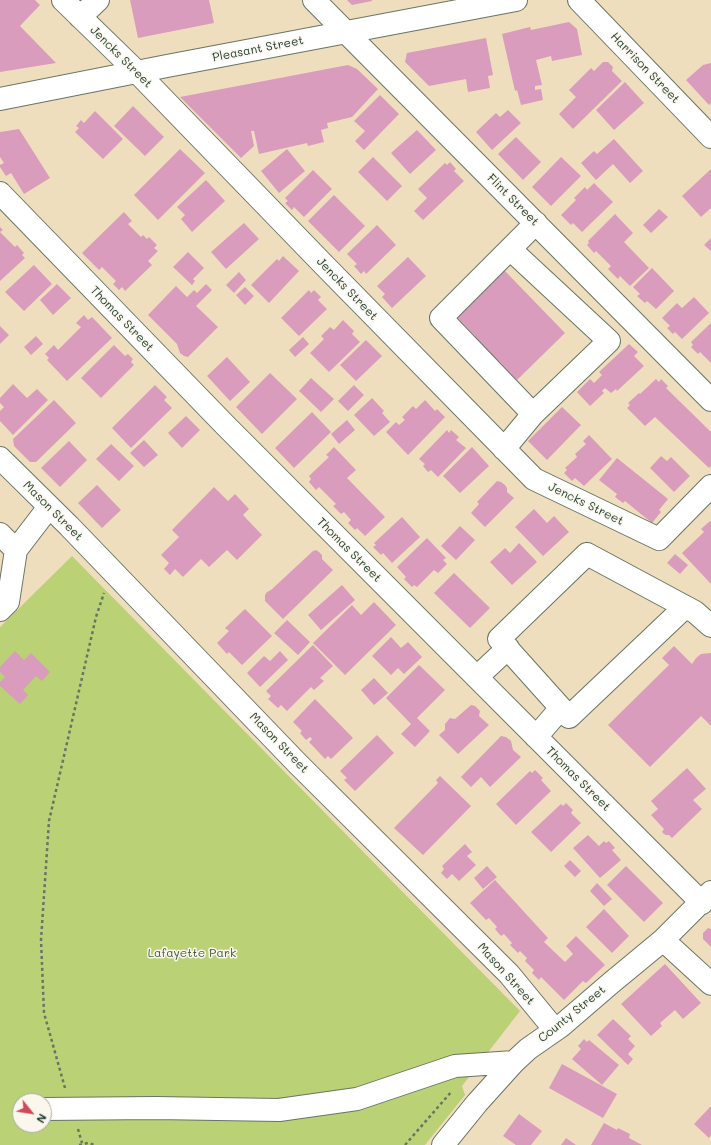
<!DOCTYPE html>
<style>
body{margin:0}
#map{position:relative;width:711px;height:1145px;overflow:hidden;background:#efdebd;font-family:Mali,sans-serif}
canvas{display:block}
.north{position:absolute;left:12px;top:1093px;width:40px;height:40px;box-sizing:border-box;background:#fbf7ec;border:1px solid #a3ada2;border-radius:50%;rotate:120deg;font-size:11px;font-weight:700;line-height:16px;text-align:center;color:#1f3d34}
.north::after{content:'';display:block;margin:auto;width:14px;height:18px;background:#d1495b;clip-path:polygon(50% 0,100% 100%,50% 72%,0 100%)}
</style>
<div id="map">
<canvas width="711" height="1145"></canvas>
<div class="north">N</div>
</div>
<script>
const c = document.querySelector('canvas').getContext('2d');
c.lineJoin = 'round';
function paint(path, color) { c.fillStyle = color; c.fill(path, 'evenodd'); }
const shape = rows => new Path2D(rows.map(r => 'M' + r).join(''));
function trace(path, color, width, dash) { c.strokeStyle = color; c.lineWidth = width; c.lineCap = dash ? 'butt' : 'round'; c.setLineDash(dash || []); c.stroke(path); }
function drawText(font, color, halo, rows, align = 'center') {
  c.font = font + ' Mali,sans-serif'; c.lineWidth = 3; c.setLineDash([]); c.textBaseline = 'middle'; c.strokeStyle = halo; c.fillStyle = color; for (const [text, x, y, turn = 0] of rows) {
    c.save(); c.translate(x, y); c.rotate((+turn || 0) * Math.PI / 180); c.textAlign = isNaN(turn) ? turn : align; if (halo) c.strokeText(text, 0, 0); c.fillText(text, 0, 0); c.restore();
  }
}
const green = shape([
 [72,556,520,1011,462,1086,465,1095,425,1145,0,1145,0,627],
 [20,1101,44,1101,44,1125,20,1125]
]);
const building = shape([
 [0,0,35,0,40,5,20,26,56,63,0,72],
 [130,0,209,0,214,23,138,38],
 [347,0,372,0,372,1,352,5],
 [569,22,577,29,582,55,552,61,551,56,536,60,542,85,535,86,535,90,541,89,543,100,521,105,517,90,515,91,502,34,530,27,531,30],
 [486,38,493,75,488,76,490,88,468,92,466,79,429,86,405,62,407,53],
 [603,62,608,62,613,67,612,71,622,81,573,129,559,114,576,97,569,90,591,68,594,71],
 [711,63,711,103,709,105,686,80,703,65],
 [348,65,357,69,378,89,352,117,327,123,328,128,321,130,324,142,308,146,307,143,259,154,254,131,251,131,254,146,241,158,180,97],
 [625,82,644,103,614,130,596,110],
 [380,95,399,114,364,150,355,141,365,131,354,121],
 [133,106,164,137,145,156,114,126],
 [508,110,521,123,492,150,476,132,496,113,500,117],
 [95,111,123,139,103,159,75,132,79,128,76,126,81,120,84,123],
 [19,129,50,178,24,194,11,173,6,176,0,167,0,165,4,163,0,157,0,132],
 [417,130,436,150,410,174,391,153],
 [516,137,541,162,523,180,498,154],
 [614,139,643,171,630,183,613,164,596,180,581,163,594,151,597,154],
 [180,149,205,173,158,220,134,195],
 [287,149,305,171,279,193,261,171],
 [373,157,402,186,387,201,358,172],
 [561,157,581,176,551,206,532,187],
 [450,162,456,169,454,171,464,181,423,220,414,211,427,198,418,189,445,163,447,165],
 [711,169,711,208,701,217,682,196],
 [313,170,332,189,304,217,294,207,292,210,285,203,288,201,285,198],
 [206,180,225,201,192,232,181,219,185,215,177,207],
 [594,183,613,202,582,232,573,223,571,225,561,215,576,200,574,198,585,187,587,190],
 [334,195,365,226,339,252,308,221],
 [659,209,668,217,651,233,643,225],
 [124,212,132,221,128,224,141,237,143,235,147,239,149,237,157,245,154,248,158,251,148,261,152,265,125,291,122,287,119,290,113,284,116,281,102,267,99,270,82,253],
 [615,214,633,233,624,242,649,268,630,286,620,276,618,279,608,269,611,266,596,251,594,253,587,245,589,243,588,241],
 [244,223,259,239,226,269,211,252],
 [377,225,396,245,366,274,364,271,361,274,354,266,357,264,347,254],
 [0,227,3,230,0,232,15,247,17,245,24,253,22,255,25,258,0,281],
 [711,238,711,251,704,245],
 [188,252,204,268,193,279,195,281,192,285,173,267],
 [283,256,299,271,269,303,251,285,277,259,279,261],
 [408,257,426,276,392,308,382,297,385,294,377,286],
 [34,265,52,284,24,311,5,292],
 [652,268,674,291,656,309,647,301,645,303,637,296,640,294,633,287],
 [504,270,565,333,517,380,499,361,496,363,473,339,475,336,456,316],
 [239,272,246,280,234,293,226,285],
 [57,284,71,298,53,315,40,300],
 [206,284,212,290,196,306,218,327,188,357,184,356,180,353,177,344,148,315,176,286,187,297,194,290,197,293],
 [245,287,254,296,245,305,236,295],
 [309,290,311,293,314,290,321,297,318,300,327,309,299,336,281,318],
 [694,297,709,313,682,339,675,332,673,334,667,328,670,326,662,318,677,303,682,308],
 [84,315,88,320,92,317,112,338,67,381,47,360,49,358,45,354,54,345,58,350,81,327,76,323],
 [343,320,354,331,352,334,360,342,329,372,310,353,324,339,321,336,330,327,334,330],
 [711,323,711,363,700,352,698,354,691,347,693,345,691,342],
 [0,326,9,335,0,344],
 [36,336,43,344,31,355,24,347],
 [303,337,309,344,295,357,289,350],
 [366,340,382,356,356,381,340,365],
 [629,344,638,352,634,356,644,366,617,391,616,389,611,393,605,388,602,391,604,393,590,406,577,392,590,379,594,383,602,375,599,372],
 [114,345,125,356,128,354,133,359,131,362,134,365,101,398,81,378],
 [227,357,250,382,230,401,207,376],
 [270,373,297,399,262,434,236,407],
 [311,378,334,399,321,412,299,391],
 [656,379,659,382,661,379,668,386,666,388,711,432,711,466,709,468,655,417,645,426,627,408,630,405,628,403,639,393,640,394],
 [13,384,27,398,37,389,48,400,13,435,0,421,0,411,4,407,0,403,0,398],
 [155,385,167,397,164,400,172,408,131,448,112,428],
 [354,385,364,395,348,411,338,401],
 [372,398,384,411,382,413,390,422,374,436,354,415],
 [54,400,76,423,36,462,30,462,14,446,13,439],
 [425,400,435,411,437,409,445,417,408,455,386,432,396,422,399,425,405,420,402,417,413,406,416,409],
 [562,407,581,425,547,460,528,441],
 [312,412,331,432,294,468,275,448],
 [186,416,200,430,182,448,168,433],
 [347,420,355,430,339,444,331,434],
 [447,430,449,433,451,430,459,437,456,440,466,448,438,477,431,470,428,472,423,466,425,464,419,459],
 [589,435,612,459,584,486,575,478,572,481,564,473,567,470,565,468,577,457,575,454,586,444,583,441],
 [144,440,158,455,144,467,130,453],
 [69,441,87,460,60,487,41,468],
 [111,444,134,466,119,481,96,459],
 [334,447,356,470,347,478,385,517,365,536,357,528,355,530,348,523,351,520,344,512,341,514,333,506,336,504,319,487,316,490,309,482,311,479,309,476,329,457,326,455],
 [472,447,489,466,460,493,443,476],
 [661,456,667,461,671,457,690,476,674,492,650,468],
 [617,458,668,499,659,510,661,512,652,523,625,501,623,503,615,497,617,494,599,480],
 [497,481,501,482,505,485,507,488,507,492,514,498,485,527,471,513,479,504,477,502],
 [97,485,121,510,102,528,78,503],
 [214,487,228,501,235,494,249,509,243,515,262,535,237,560,227,550,209,567,201,559,183,577,175,569,170,575,164,569,169,563,161,555,179,537,172,530],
 [534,509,547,523,554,516,569,532,543,556,515,527],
 [402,517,420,537,392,563,383,553,381,555,373,547,376,545,374,543],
 [710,521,711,523,711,584,682,553,704,532,701,529],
 [460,526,475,540,456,560,441,546],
 [427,538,446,558,443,560,447,564,438,573,434,570,417,587,414,585,412,587,404,579,406,577,397,567],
 [519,543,537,562,512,585,490,562,505,548,510,553],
 [316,550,319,552,322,555,322,559,333,570,283,619,265,601,265,595,267,592,271,590,313,551],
 [675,554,688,565,680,574,667,563],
 [454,573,490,608,470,628,434,593],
 [342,585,355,600,321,630,308,615],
 [374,602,396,625,345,675,313,643,352,605,361,615],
 [245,609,272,636,242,665,229,652,227,654,217,643,229,631,225,628],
 [287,620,310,642,298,655,274,633],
 [391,637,401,648,408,642,422,657,404,674,398,668,391,675,372,656],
 [313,645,333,666,320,678,324,681,314,690,311,687,287,711,281,705,278,708,268,699,271,696,266,691],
 [674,646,692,664,696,658,701,654,711,653,711,726,701,716,650,767,608,725,669,665,662,658],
 [15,651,24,660,31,653,50,672,42,681,36,676,23,690,28,695,20,704,0,686,0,682,5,677,0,672,0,667],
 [280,651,288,660,260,687,247,673,264,656,270,661],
 [419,665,445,690,417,718,430,731,415,747,401,734,411,724,386,698],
 [374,678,388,693,374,705,361,690],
 [315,699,353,738,331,759,328,756,325,759,309,742,312,739,310,737,306,740,300,733,302,731,293,722],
 [471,705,475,706,480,711,479,716,489,725,458,754,439,735,445,730,445,724,450,718,455,719],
 [377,735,394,753,355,791,344,780,347,778,340,771],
 [501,736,506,737,511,741,513,750,521,757,490,787,481,777,471,787,461,777],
 [687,768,706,789,693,800,702,809,672,838,669,835,666,835,664,834,662,832,664,829,651,815,658,809,651,801],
 [535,770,543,778,541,780,551,791,516,825,496,804,530,771,532,773],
 [440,776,471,806,423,855,394,828,438,783,436,780],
 [566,803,573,810,571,813,581,823,551,852,531,832,561,804,563,806],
 [588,835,599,846,604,841,606,843,609,841,615,848,612,850,621,860,600,878,573,848],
 [465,844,472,852,467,856,476,865,459,881,452,874,447,879,441,873,444,869,442,866],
 [570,860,581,871,575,877,564,866],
 [487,866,497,877,483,889,474,878],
 [626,866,663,903,644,922,607,885],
 [495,880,548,938,544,942,565,962,573,954,566,946,576,936,605,965,586,983,583,981,564,1000,541,977,539,980,532,973,534,970,525,961,527,958,520,951,518,953,510,945,512,943,504,934,501,936,495,929,497,927,489,918,486,920,470,903],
 [597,883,612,899,604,906,590,891],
 [604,909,629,936,612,953,586,927],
 [708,928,711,929,711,947,703,939,703,933],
 [665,964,701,1003,683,1019,675,1010,660,1023,662,1026,651,1036,621,1004],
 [613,1019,631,1036,628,1039,635,1046,628,1054,633,1059,628,1065,597,1035],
 [584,1039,587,1042,589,1040,619,1065,602,1085,572,1059,581,1049,578,1046],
 [562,1064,617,1094,603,1118,549,1088],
 [711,1106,711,1135,709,1138,694,1124],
 [519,1114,542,1131,531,1145,516,1145,503,1136],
 [604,1123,617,1130,618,1128,630,1134,629,1138,642,1145,591,1145],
 [566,1138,576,1145,561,1145]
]);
const path = shape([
 [65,1088,44,1013,41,940,49,821,96,617,104,593],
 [78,1129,82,1143],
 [79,1145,88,1143,95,1145],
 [405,1145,452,1091]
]);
const minor = shape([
 [63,0,137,72,324,265,534,479,659,539,711,486],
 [314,0,711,400],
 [579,0,711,137],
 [80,17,98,0],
 [0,193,226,426,702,903],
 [510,249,609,341,533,414],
 [504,449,533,414,441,318,536,223],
 [0,458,69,526,297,763,509,974,555,1030],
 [0,534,16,550],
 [685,607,569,717,499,639,587,554,695,612,711,626],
 [0,610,8,602,16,550,49,507],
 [477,677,508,648],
 [536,737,561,708],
 [663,940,711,984],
 [44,1109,156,1108,279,1110,357,1099,455,1066,514,1062],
 [443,1145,477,1103,514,1062,528,1049,561,1026,611,983,663,940,711,892]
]);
const major = shape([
 [0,99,167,66,516,0]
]);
const streetNames = [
 ["Pleasant Street",258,49,-11],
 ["Jencks Street",121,57,45],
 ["Harrison Street",645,68,46],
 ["Flint Street",513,200,45],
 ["Jencks Street",347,289,46],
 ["Thomas Street",122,319,46],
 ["Jencks Street",586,504,26],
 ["Mason Street",53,511,45],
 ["Thomas Street",349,550,45],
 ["Mason Street",279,743,46],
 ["Thomas Street",578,779,45],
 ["Mason Street",506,974,48],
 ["County Street",572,1014,-39]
];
const parkNames = [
 ["Lafayette Park",192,953]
];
paint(green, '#bad176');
paint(building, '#d99cbd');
trace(minor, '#687564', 24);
trace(major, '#687564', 24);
trace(path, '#687564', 2.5, [3, 3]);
trace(minor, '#fff', 22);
trace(major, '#fff', 22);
drawText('12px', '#1f3d34', '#fbf7ec', streetNames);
drawText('12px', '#3e5b41', '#fbf7ec', parkNames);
</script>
